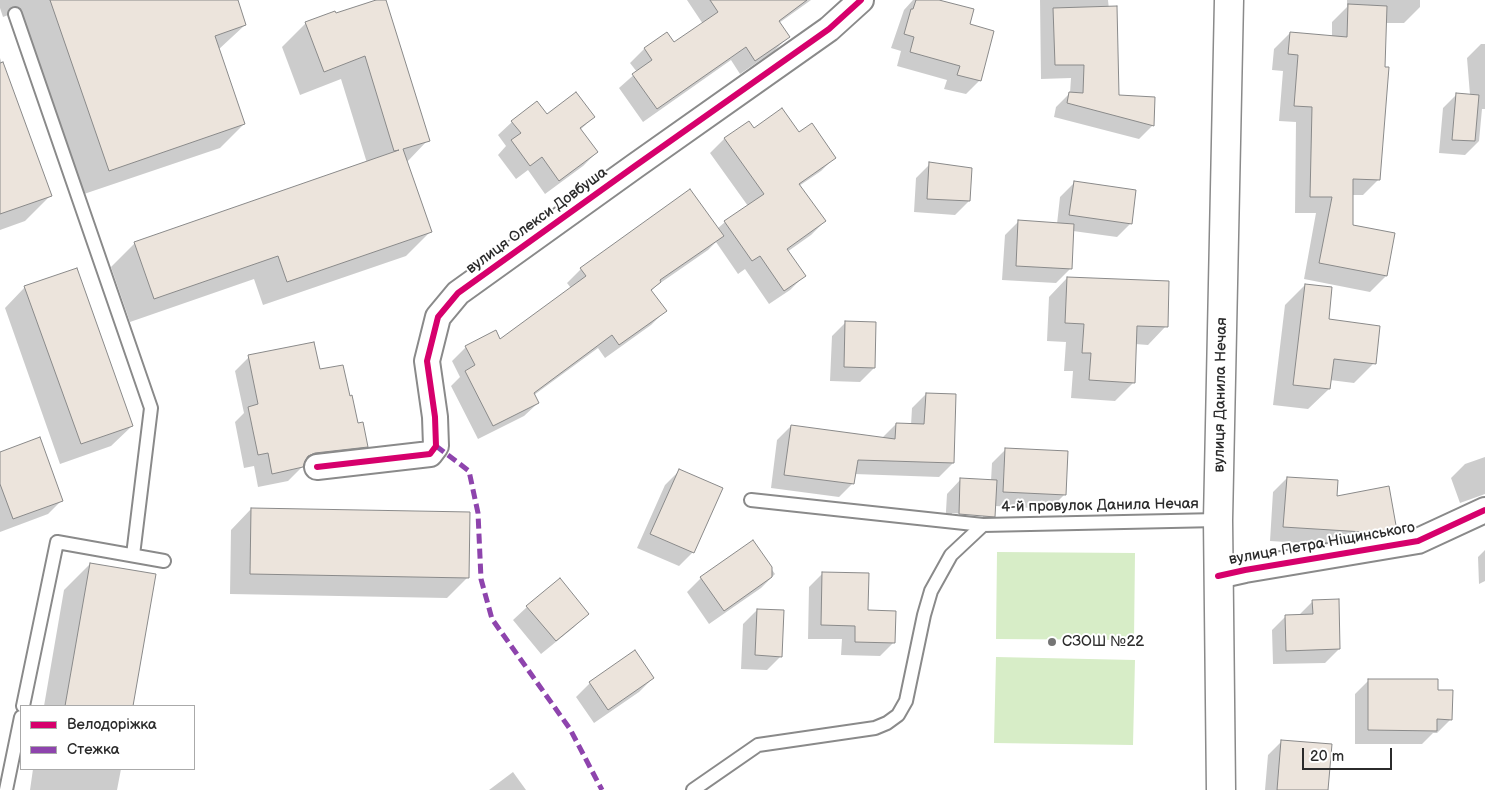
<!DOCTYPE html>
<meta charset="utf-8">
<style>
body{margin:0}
#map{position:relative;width:1485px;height:790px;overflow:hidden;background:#fff;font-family:"Balsamiq Sans",sans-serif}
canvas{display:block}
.legend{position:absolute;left:20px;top:705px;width:175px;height:65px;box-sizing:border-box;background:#fff;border:1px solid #aaa;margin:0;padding:6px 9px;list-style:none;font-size:15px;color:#2b2b2b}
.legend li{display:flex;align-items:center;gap:10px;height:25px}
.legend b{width:25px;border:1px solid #aaa}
.scale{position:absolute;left:1302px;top:748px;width:90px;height:22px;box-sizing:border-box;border:2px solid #2b2b2b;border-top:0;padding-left:6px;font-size:15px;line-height:18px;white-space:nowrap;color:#2b2b2b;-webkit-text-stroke:4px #fff;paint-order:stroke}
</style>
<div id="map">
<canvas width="1485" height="790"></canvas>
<ul class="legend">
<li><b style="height:6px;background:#d6006c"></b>Велодоріжка</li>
<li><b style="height:6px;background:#8e44ad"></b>Стежка</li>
</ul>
<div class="scale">20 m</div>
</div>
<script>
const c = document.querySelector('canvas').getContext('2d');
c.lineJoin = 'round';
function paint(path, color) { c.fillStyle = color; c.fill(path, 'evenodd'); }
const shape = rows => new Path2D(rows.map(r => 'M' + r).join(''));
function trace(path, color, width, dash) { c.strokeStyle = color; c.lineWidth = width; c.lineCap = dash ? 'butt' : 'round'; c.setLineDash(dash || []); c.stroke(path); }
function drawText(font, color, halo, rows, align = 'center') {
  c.font = font + ' "Balsamiq Sans",sans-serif'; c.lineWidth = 4; c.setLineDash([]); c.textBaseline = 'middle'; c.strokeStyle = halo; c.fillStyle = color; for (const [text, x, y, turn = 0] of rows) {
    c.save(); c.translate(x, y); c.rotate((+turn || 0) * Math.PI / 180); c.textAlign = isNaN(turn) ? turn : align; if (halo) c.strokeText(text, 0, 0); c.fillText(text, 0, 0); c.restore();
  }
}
const green = shape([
 [997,552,1135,553,1134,640,996,639],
 [996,657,1135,660,1133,745,994,743]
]);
const shadow = shape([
 [0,0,236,0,245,25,218,50,244,124,220,148,84,194,21,10,3,17,0,8],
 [381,0,385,0,428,140,406,163,430,232,406,256,263,305,254,279,130,322,111,267,135,243,367,163,341,79,300,95,282,47,306,23],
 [687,0,811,0,779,23,788,37,774,51,740,74,731,60,643,122,619,88,637,72,630,63,644,49,667,33,674,44,703,24],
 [913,0,935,0,968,25,980,80,966,94,944,89,947,80,897,66,901,51,891,48,904,10],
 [1040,0,1108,0,1118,96,1153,125,1139,139,1054,117,1056,107,1070,93,1071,78,1041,79],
 [1347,0,1420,0,1420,7,1404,23,1385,23,1379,179,1363,195,1352,195,1351,226,1386,276,1370,292,1304,279,1316,213,1295,213,1296,122,1279,121,1283,71,1272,70,1274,49,1290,33,1332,37,1332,22,1347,7],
 [1481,44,1485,44,1485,109,1482,109,1479,141,1465,155,1439,153,1443,108,1457,94,1470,95,1467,58],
 [0,58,50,196,25,221,0,230],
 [546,116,594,117,580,130,597,152,583,166,545,194,528,170,516,179,498,155,506,146,498,135,512,122],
 [749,123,754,130,799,134,835,157,821,171,799,186,825,221,811,235,787,252,804,276,790,290,769,304,745,269,738,274,716,242,708,250,656,286,651,291,665,311,651,325,605,358,598,348,534,395,538,403,524,416,478,439,451,386,460,377,452,361,466,347,499,341,571,288,567,283,581,269,717,229,725,222,748,206,710,153,724,139],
 [930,164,969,201,955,215,914,212,916,178],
 [1074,183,1131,223,1117,237,1073,231,1070,269,1056,283,1002,280,1005,235,1019,221,1057,224,1060,197],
 [1067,278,1166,326,1148,345,1135,344,1134,382,1115,401,1071,398,1073,371,1064,371,1066,342,1047,341,1049,297],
 [1305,285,1327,321,1374,363,1354,383,1330,380,1329,389,1308,409,1273,405,1285,305],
 [25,287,132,426,111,446,60,464,5,308],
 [846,322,874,368,860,382,830,381,832,336],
 [249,357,357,425,366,447,352,461,302,467,288,481,258,487,254,466,244,468,235,422,244,413,235,371],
 [926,394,953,463,939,477,854,474,853,483,839,497,771,488,777,440,791,426,882,438,896,424,911,425,912,408],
 [1006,449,1064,495,1050,509,995,506,994,516,980,530,945,528,947,494,961,479,991,481,992,463],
 [952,513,983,515,983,517,952,515],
 [0,453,62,500,48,514,0,532],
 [1485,457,1485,494,1460,503,1451,478,1465,464],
 [679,471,693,552,679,566,637,548,665,485],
 [1287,478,1396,530,1382,544,1366,547,1270,541,1273,492],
 [251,509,467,578,447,598,230,594,231,530],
 [752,542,775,574,761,588,709,624,687,592,701,578],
 [1485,550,1485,581,1479,584,1478,557],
 [90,564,154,575,132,706,44,706,64,590],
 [823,573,866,611,894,642,880,656,841,655,842,639,808,639,809,587],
 [1313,601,1339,649,1325,663,1273,664,1272,630,1286,616,1299,615],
 [527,607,587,614,573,628,541,654,513,620],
 [757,610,781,656,767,670,741,669,743,624],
 [634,652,653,678,639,692,594,723,576,697,590,683],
 [1369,680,1437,691,1451,719,1437,733,1433,733,1422,744,1355,744,1355,694],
 [1282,741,1327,790,1265,790,1268,755],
 [33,769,121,769,117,790,30,790],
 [513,772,526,790,489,790]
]);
const building = shape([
 [50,0,238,0,246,25,215,36,245,124,109,171,50,0],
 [376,0,386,0,430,141,403,149,432,232,287,282,278,256,154,299,134,242,399,150,394,151,365,56,324,72,305,22,335,11,336,13,376,0],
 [710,0,807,0,779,21,790,37,755,61,746,47,657,109,632,74,652,60,644,48,667,32,674,42,718,12,710,0],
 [916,0,939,0,974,9,970,24,994,31,981,81,957,75,960,66,910,52,914,37,904,34,911,9,913,9,916,0],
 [1348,4,1387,6,1385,67,1389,67,1380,180,1353,179,1353,225,1395,233,1387,276,1319,263,1332,197,1310,197,1312,107,1294,106,1298,55,1288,54,1290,32,1347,37,1348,4],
 [1117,6,1119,95,1155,97,1154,126,1067,103,1069,92,1083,93,1084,65,1055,65,1053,8,1117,6],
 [3,62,52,196,0,214,0,63,3,62],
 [576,92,595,117,580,128,598,152,559,181,542,157,530,166,511,140,521,133,511,121,537,101,547,114,576,92],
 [1456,93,1479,95,1475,141,1452,140,1456,93],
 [782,108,799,132,812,123,836,158,799,184,826,221,787,249,806,276,784,291,760,256,752,261,724,221,764,194,724,138,749,121,754,128,782,108],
 [929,162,972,168,970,201,927,199,929,162],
 [1074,181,1136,190,1132,224,1069,215,1074,181],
 [690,189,724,236,660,280,661,282,651,290,667,311,619,345,612,335,534,393,539,403,493,426,465,371,475,365,465,346,496,330,500,339,586,276,580,268,690,189],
 [1018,220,1074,224,1072,269,1016,266,1018,220],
 [77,268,133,426,81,444,24,286,77,268],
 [1067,277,1169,281,1168,327,1137,326,1135,383,1089,380,1091,353,1082,353,1084,324,1065,323,1067,277],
 [1305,284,1332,287,1329,319,1380,326,1376,364,1334,359,1330,389,1293,385,1305,284],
 [845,321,876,322,875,368,844,367,845,321],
 [314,342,320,369,343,365,350,396,352,395,358,423,363,422,368,447,315,453,308,456,305,461,303,467,272,474,268,453,258,455,248,407,258,404,248,355,314,342],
 [926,393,956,394,954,463,858,460,854,484,784,475,791,425,895,439,896,423,924,424,926,393],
 [40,437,63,501,13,519,0,484,0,452,40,437],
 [1005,448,1068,451,1066,495,1003,492,1005,448],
 [679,469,723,488,694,553,650,534,679,469],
 [1287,477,1338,480,1337,496,1389,486,1397,531,1380,533,1283,527,1287,477],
 [960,478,997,480,995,517,959,514,960,478],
 [251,508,470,512,469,578,250,574,251,508],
 [753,540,772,567,772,577,724,611,700,577,753,540],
 [90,563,156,574,133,706,65,706,90,563],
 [822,572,869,573,868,610,896,611,895,643,855,642,855,626,821,625,822,572],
 [560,578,589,614,556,641,526,606,560,578],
 [1339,599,1340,649,1286,651,1285,615,1313,614,1312,600,1339,599],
 [757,609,784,610,782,657,755,655,757,609],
 [635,650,654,678,608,710,589,682,635,650],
 [1368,679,1438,679,1438,690,1453,690,1452,720,1437,719,1437,731,1368,730,1368,679],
 [1281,740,1332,744,1328,790,1277,790,1281,740]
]);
const service = shape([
 [15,14,151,408,133,555],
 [751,500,983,525],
 [23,706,57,542,164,561],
 [6,790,21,717],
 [693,790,758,745,875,728,887,723,898,715,906,701,924,615,931,591,951,555,983,525,1218,520]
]);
const minor = shape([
 [317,467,430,454,436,446,435,417,427,361,438,317,458,293,635,166,829,29,861,0],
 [1218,576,1245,570,1418,541,1485,510]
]);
const secondary = shape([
 [1221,790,1218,520,1229,0]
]);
const quiet = shape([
 [436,446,469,471,478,513,481,579,492,619,570,729,602,790]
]);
const cycleway = shape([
 [317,467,430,454,436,446,435,417,427,361,438,317,458,293,635,166,829,29,861,0],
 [1218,576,1245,570,1418,541,1485,510]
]);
const markers = [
 [1052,642,5,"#757575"]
];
const streetNames = [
 ["вулиця Олекси Довбуша",537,221,-36],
 ["вулиця Данила Нечая",1221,395,-89],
 ["4-й провулок Данила Нечая",1100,506,-1],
 ["вулиця Петра Ніщинського",1322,544,-10]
];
const poiNames = [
 ["СЗОШ №22",1062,642]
];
paint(green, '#d7edc7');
paint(shadow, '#0003');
paint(building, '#ece4dc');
trace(building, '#8a8a8a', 1);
trace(service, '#8a8a8a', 16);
trace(minor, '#8a8a8a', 28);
trace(secondary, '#8a8a8a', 31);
trace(service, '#fff', 12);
trace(minor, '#fff', 24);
trace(secondary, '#fff', 28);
trace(quiet, '#8e44ad', 5, [10, 5]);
trace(cycleway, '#d6006c', 6);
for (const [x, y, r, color] of markers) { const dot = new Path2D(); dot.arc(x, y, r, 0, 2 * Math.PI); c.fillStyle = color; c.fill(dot); trace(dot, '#fff', 2); }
drawText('15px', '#2b2b2b', '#fff', streetNames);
drawText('15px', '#2b2b2b', '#fff', poiNames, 'left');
</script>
